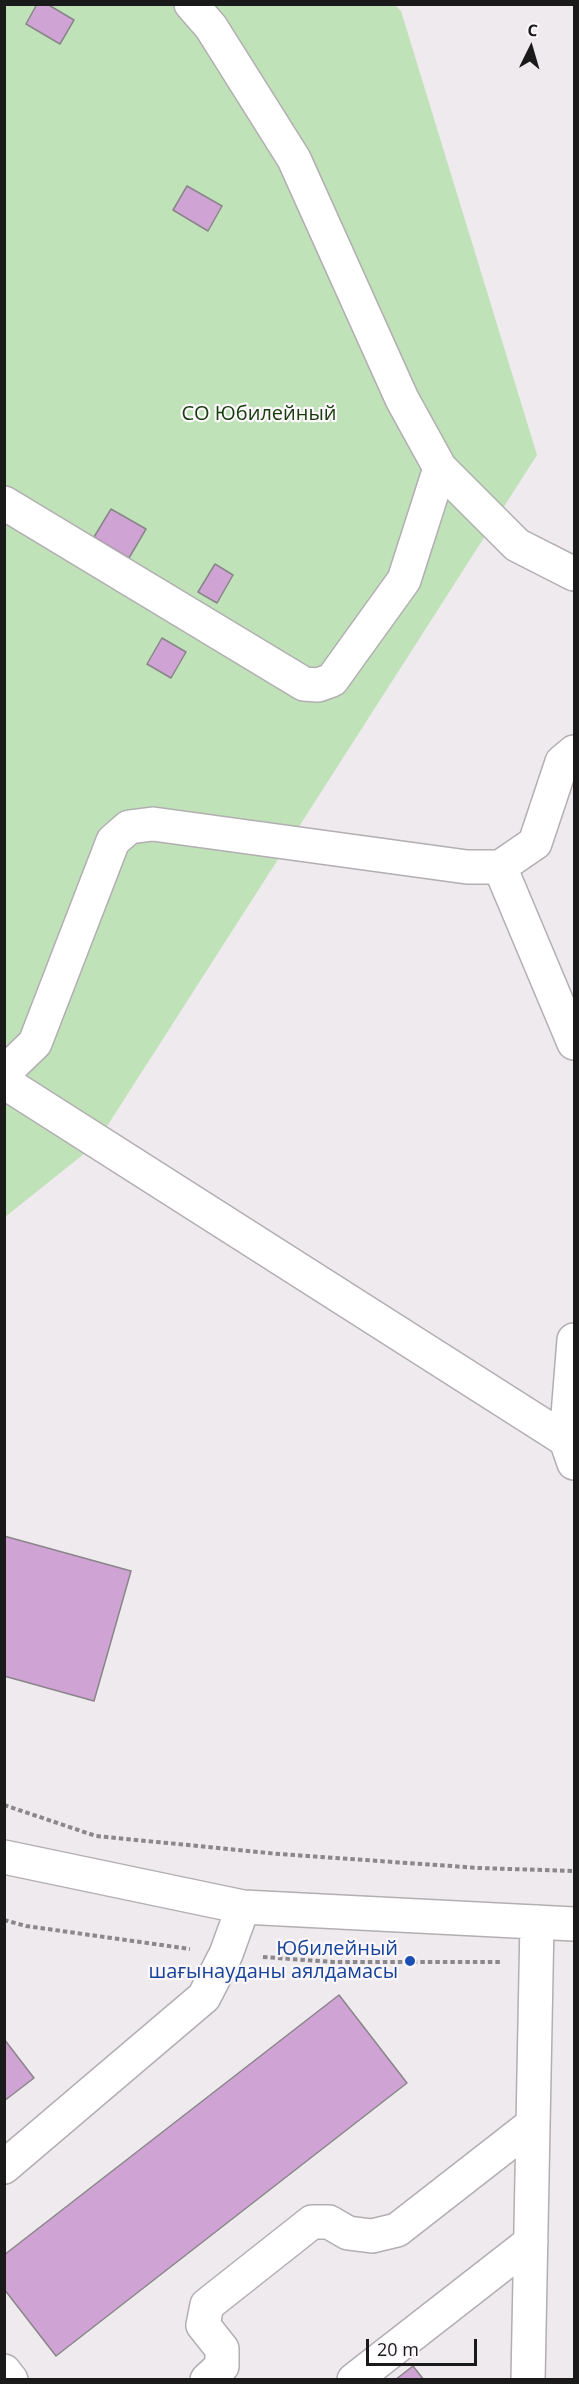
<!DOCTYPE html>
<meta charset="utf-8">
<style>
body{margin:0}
#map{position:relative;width:579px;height:2384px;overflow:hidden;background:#eeeaee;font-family:"Open Sans",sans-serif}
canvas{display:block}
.frame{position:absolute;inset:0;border:6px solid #1b1a1b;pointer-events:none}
.north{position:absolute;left:501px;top:18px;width:60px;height:60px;-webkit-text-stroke:4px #fbf7fb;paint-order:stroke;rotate:5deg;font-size:16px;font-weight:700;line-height:24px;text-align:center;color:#1b1a1b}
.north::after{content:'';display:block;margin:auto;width:21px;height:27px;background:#1b1a1b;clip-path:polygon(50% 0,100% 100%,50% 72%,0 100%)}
.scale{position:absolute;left:366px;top:2339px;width:111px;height:27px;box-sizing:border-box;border:3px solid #1b1a1b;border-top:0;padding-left:8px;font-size:18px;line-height:21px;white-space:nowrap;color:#1b1a1b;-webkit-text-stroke:4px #fbf7fb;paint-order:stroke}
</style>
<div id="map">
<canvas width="579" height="2384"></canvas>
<div class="frame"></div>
<div class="north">С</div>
<div class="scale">20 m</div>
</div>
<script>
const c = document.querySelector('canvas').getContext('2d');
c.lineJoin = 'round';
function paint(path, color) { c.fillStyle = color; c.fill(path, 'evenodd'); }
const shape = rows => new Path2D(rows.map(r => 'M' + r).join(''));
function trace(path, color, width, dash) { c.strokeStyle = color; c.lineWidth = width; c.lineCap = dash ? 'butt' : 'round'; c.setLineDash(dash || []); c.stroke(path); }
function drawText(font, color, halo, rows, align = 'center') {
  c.font = font + ' "Open Sans",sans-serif'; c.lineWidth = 4.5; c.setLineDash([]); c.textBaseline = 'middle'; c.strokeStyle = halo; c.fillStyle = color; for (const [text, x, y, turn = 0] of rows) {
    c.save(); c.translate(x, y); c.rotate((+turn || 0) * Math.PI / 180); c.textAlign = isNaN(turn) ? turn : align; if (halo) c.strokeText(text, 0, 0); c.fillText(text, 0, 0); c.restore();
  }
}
const green = shape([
 [5,5,395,5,401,11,537,455,95,1145,5,1217]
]);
const building = shape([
 [37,4,47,4,74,20,60,44,26,24,37,4],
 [187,186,222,206,208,231,173,210,187,186],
 [111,509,146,529,129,558,94,537,111,509],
 [215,564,233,575,217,603,198,592,215,564],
 [162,638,186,652,171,678,147,664,162,638],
 [4,1536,131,1571,94,1701,4,1676,4,1536],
 [339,1995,407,2083,56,2356,4,2289,4,2255,339,1995],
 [4,2039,34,2078,4,2101,4,2039],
 [413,2366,424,2380,395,2380,413,2366]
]);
const path = shape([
 [4,1805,96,1836,279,1854,479,1868,574,1871],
 [4,1920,26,1926,190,1949],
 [263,1957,333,1962,502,1962]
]);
const minor = shape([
 [440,468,517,545,574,574],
 [4,503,304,684,318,685,332,680,404,580,440,468,402,399,294,159,211,27,191,4],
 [500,867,574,1043],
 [4,1073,35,1043,113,841,129,827,153,824,467,867,500,867,535,843,562,762,574,752],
 [4,1082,566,1440],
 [574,1340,566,1440,574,1463],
 [4,1857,243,1907,574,1924],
 [4,2167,204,1997,226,1954,243,1907],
 [4,2371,11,2380],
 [207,2380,222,2366,222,2349,203,2325,207,2305,312,2222,329,2222,348,2233,372,2236,397,2230,533,2124],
 [354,2380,531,2242],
 [528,2380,537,1922]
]);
const markers = [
 [410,1961,6,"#1a4fb4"]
];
const parkNames = [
 ["СО Юбилейный",259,414]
];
const transitNames = [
 ["Юбилейный",398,1949],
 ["шағынауданы аялдамасы",398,1972]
];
paint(green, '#c0e2b8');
paint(building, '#cfa4d4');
trace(building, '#898589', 1.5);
trace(minor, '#b2aeb2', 36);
trace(path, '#8a888a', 4, [4.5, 3]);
trace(minor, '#fff', 33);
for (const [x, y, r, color] of markers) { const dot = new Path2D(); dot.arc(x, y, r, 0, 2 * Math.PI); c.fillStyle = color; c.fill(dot); trace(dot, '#fbf7fb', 2); }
drawText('20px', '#153c0a', '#fbf7fb', parkNames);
drawText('20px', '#164399', '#fbf7fb', transitNames, 'right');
</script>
